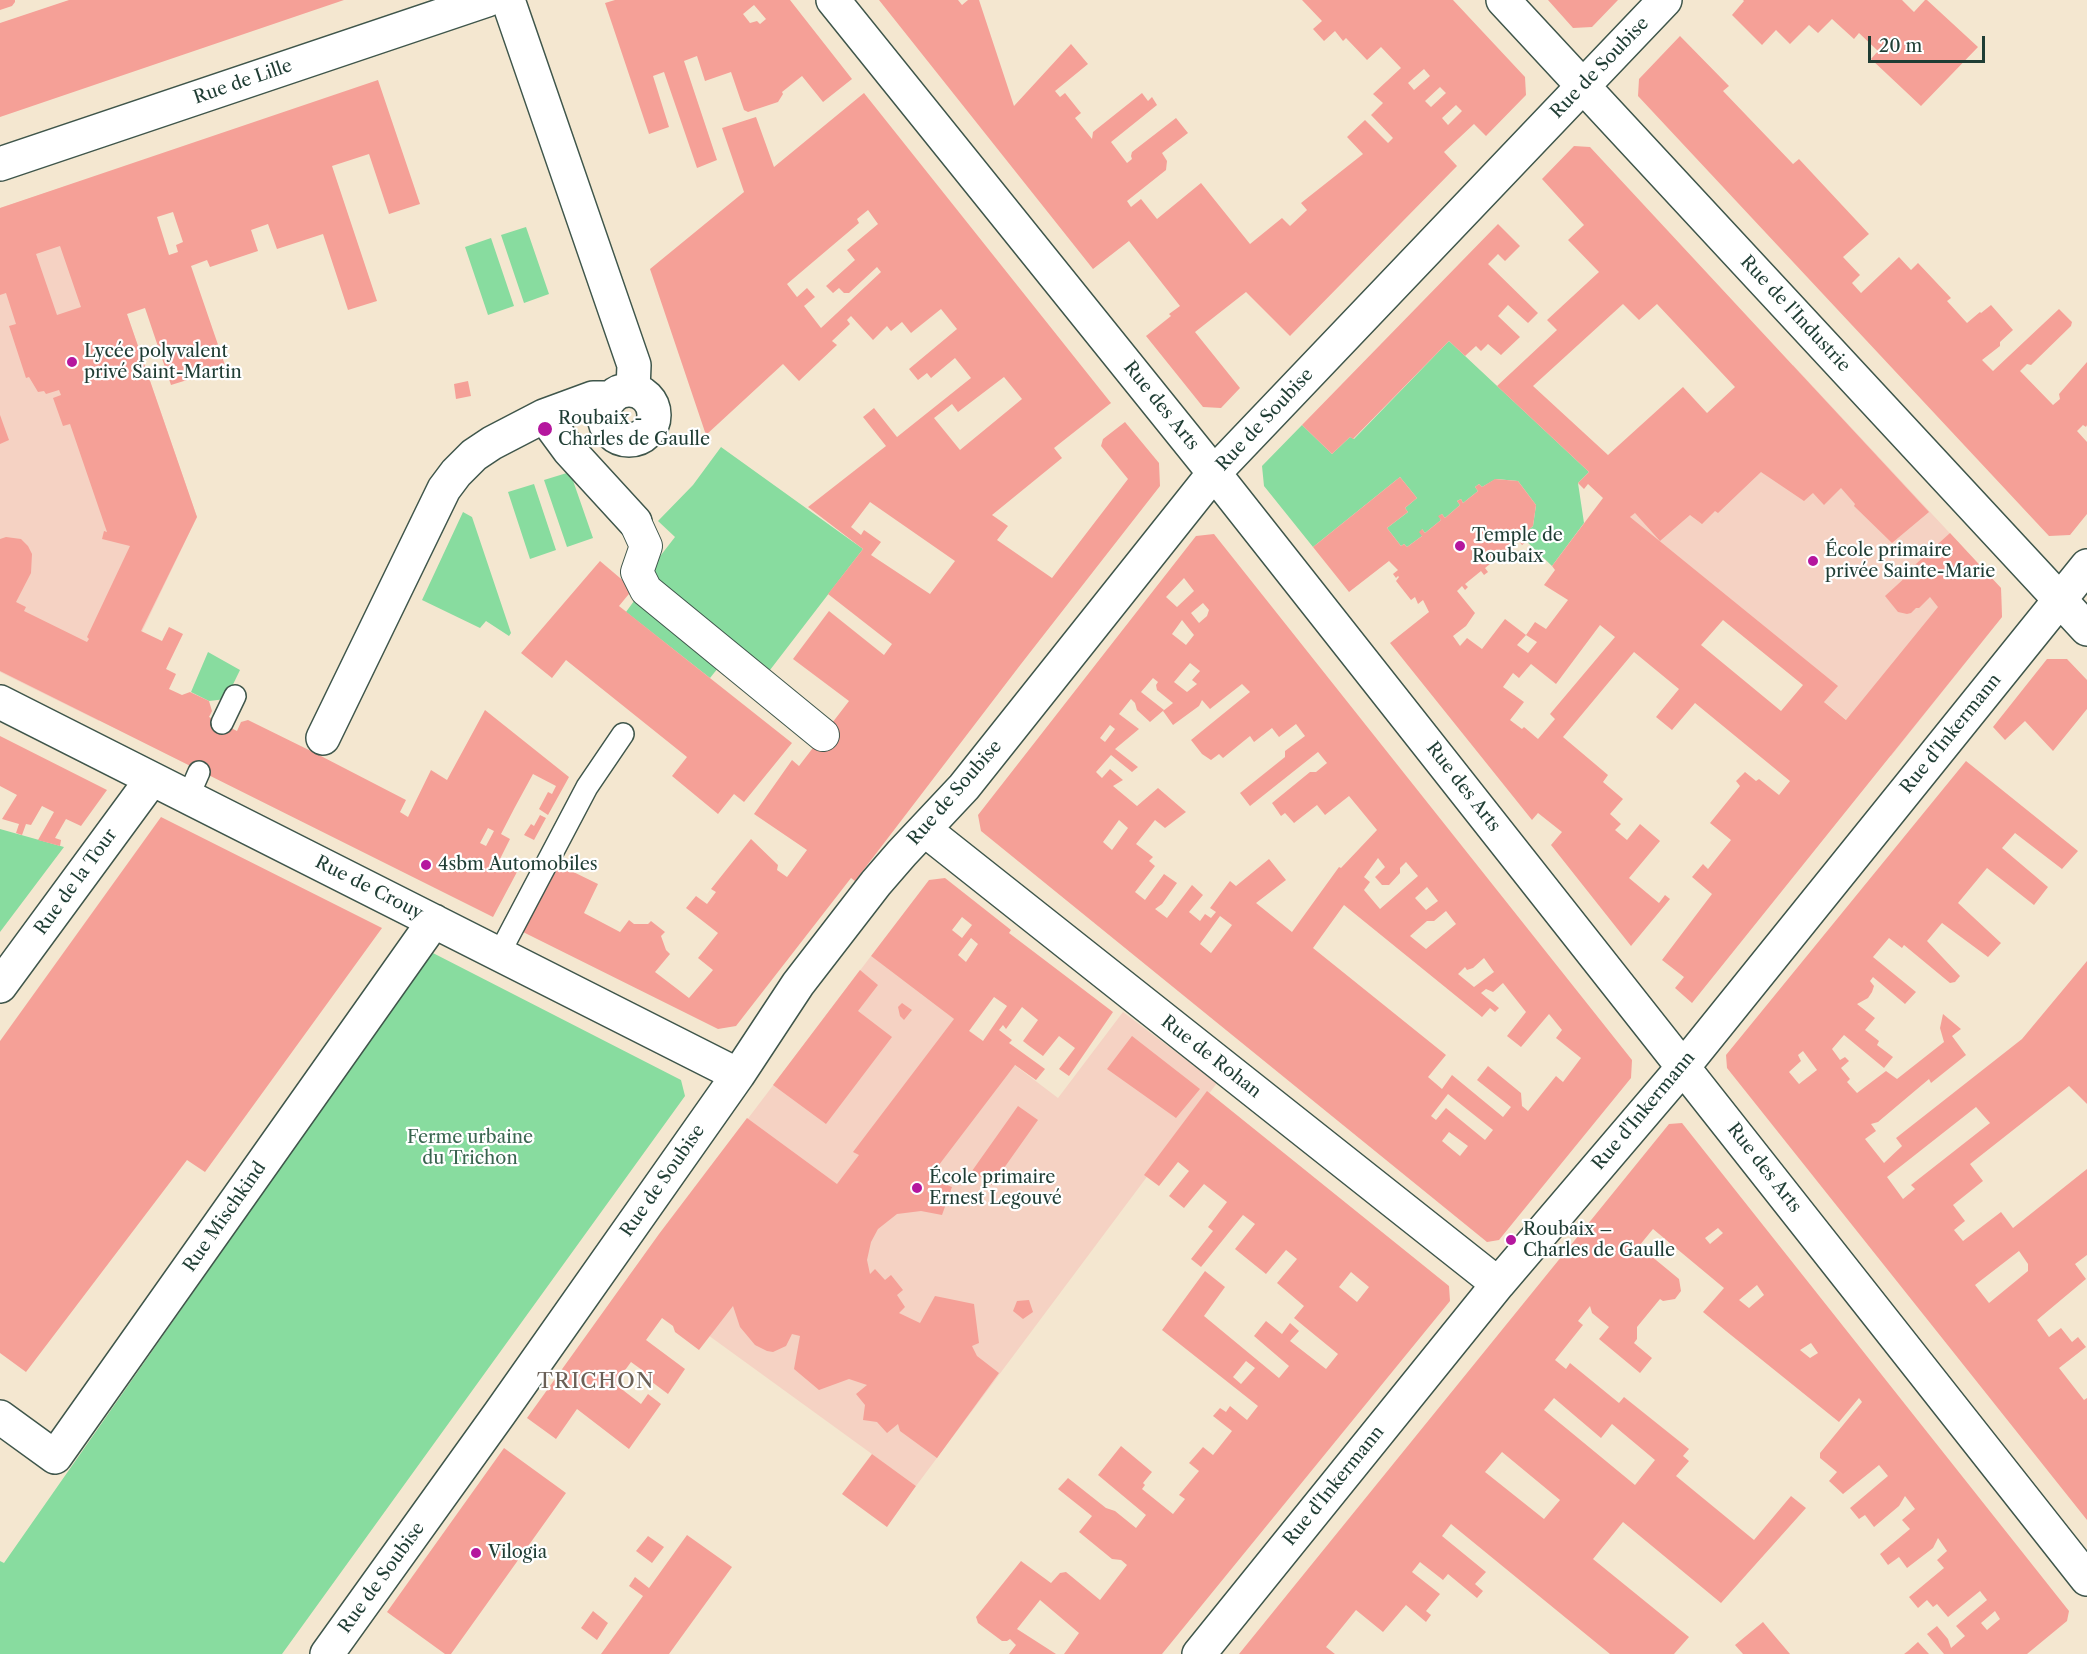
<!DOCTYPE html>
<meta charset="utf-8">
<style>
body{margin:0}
#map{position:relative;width:2087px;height:1654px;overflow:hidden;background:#f4e7d0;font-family:"Libre Caslon Text",serif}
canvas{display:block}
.scale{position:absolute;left:1868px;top:36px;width:117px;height:27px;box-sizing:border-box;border:3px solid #1f3d34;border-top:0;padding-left:8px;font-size:18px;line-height:21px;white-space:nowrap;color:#1f3d34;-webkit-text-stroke:4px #fff;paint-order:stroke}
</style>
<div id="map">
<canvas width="2087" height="1654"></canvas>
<div class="scale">20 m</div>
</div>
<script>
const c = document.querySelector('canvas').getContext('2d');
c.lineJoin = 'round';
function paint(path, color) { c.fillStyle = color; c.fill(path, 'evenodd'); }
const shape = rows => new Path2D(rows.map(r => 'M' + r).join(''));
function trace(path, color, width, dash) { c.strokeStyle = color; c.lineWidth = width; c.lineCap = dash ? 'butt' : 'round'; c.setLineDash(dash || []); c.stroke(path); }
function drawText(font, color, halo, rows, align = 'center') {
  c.font = font + ' "Libre Caslon Text",serif'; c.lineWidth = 4.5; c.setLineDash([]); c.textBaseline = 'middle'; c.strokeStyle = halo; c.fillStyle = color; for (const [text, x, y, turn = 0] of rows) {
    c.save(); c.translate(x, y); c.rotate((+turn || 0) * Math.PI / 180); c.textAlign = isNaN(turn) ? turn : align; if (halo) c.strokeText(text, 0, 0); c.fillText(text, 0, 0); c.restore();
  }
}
const built = shape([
 [81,181,197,517,99,721,0,672,0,208],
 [1793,365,2001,588,2002,617,1891,756,1617,534,1630,517],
 [871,956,1058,1098,1123,1012,1217,1083,916,1486,628,1277]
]);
const green = shape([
 [526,227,549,294,524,303,501,235],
 [491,238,514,306,488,315,465,247],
 [1449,341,1589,472,1578,483,1584,523,1552,566,1523,538,1525,533,1533,526,1536,505,1518,481,1496,479,1482,487,1479,484,1475,487,1478,491,1463,503,1461,499,1457,501,1460,505,1445,518,1442,514,1439,516,1441,520,1425,533,1422,529,1422,536,1407,547,1404,544,1401,546,1387,528,1408,512,1405,508,1417,498,1400,477,1313,547,1264,486,1262,466,1302,425,1332,454,1350,437,1354,439],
 [721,447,863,549,770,670,647,573,675,537,658,521,693,485],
 [570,472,593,538,567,547,544,480],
 [534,484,556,550,530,559,508,492],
 [463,512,472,517,511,633,509,636,486,621,480,628,422,600],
 [634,601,718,668,710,678,626,612],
 [208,652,240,670,226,699,209,701,191,692],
 [0,829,64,847,0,932],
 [431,952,681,1080,685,1096,282,1654,0,1654,0,1561,4,1563]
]);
const building = shape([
 [0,0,15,0,15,2,12,6,0,10],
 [69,0,344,0,0,117,0,23],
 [615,0,790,0,852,79,823,102,802,76,782,92,783,94,778,102,748,112,744,110,731,72,705,81,697,56,684,61,717,160,697,168,664,72,653,76,669,127,649,134,605,3],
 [754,5,766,19,760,24,757,21,750,23,743,14],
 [879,0,958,0,962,5,968,0,979,0,1014,106,1071,44,1088,64,1055,91,1060,97,1065,93,1081,113,1075,118,1092,139,1093,132,1142,93,1148,101,1152,97,1157,105,1111,142,1127,163,1132,159,1131,156,1132,152,1176,118,1188,133,1162,153,1167,161,1166,170,1127,201,1131,207,1141,199,1157,219,1201,183,1250,244,1282,218,1290,226,1307,210,1301,203,1363,154,1347,137,1365,120,1388,143,1393,138,1371,115,1383,103,1373,94,1401,68,1381,47,1367,60,1346,38,1343,41,1335,31,1324,41,1313,29,1322,21,1302,0,1453,0,1525,77,1526,95,1486,136,1474,124,1444,152,1457,166,1290,336,1246,292,1195,332,1240,388,1221,408,1203,407,1146,336,1171,316,1169,314,1180,306,1129,241,1093,269],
 [1424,69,1430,76,1414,90,1408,83],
 [1440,87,1446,93,1431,107,1425,101],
 [1456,105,1462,111,1448,125,1442,118],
 [1548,0,1618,0,1592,27,1573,28],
 [1743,0,1902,0,1914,12,1925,0,1927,0,1978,47,1921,106,1871,59,1878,51,1859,33,1854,39,1832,19,1818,33,1809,25,1790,44,1776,30,1762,45,1732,15,1744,1],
 [1680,36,1729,86,1723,91,1793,164,1799,159,1869,234,1843,257,1860,275,1852,283,1861,293,1899,257,1911,270,1918,263,1951,298,1947,301,1967,323,1980,312,1981,313,1991,305,2013,330,2000,342,2000,346,1982,360,1993,371,2059,309,2072,322,2071,326,2031,365,2027,364,2020,371,2053,405,2060,399,2059,394,2087,362,2087,425,2086,427,2083,425,2077,431,2087,442,2087,514,2070,535,2049,536,1638,96,1639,79],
 [378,80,420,204,389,214,369,154,332,166,377,301,348,310,323,234,277,249,268,224,251,230,258,251,210,267,207,260,191,266,226,368,171,385,145,308,127,314,197,517,141,631,162,641,169,627,183,634,166,669,176,674,169,689,182,695,190,692,209,701,212,711,209,717,237,731,241,722,248,720,317,754,406,800,400,812,408,817,431,770,447,780,485,710,569,777,548,815,539,809,548,792,552,794,556,786,533,774,515,807,501,834,510,839,498,863,517,872,493,917,0,671,0,539,6,537,21,539,28,546,32,554,31,573,16,602,26,607,24,611,87,642,89,639,87,637,130,546,102,539,104,531,107,532,70,424,63,426,53,398,61,395,59,390,46,394,44,391,38,392,29,377,26,378,9,326,16,324,6,293,0,295,0,208],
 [173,212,183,242,176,245,178,252,169,255,157,217],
 [60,246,81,307,57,315,36,254],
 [488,828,494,831,486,846,480,843],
 [864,93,1111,403,1054,448,1062,458,992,515,1008,526,997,540,1052,578,1128,479,1101,446,1103,439,1125,422,1159,463,1160,486,1021,664,855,881,851,878,736,1026,718,1029,523,932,557,864,598,884,584,913,620,932,629,920,634,924,648,924,651,921,665,932,661,936,666,950,670,954,655,972,689,998,713,970,698,958,718,933,686,908,696,896,707,904,716,892,711,889,751,839,778,865,777,870,787,877,807,850,754,814,792,760,799,766,849,701,793,659,829,611,884,655,892,644,828,594,863,549,808,507,886,446,863,417,874,408,897,437,971,378,955,358,931,378,927,373,918,380,909,369,957,329,941,309,911,333,902,322,891,331,887,326,873,340,851,316,847,320,850,324,832,341,837,345,799,381,783,364,706,435,650,269,744,192,722,128,756,117,774,167],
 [868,210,878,224,847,250,855,260,826,286,833,293,839,288,844,293,849,293,877,267,881,272,821,328,804,306,815,297,807,288,797,297,787,284,859,223,857,219],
 [1004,377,1022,399,960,450,934,418,952,404,958,412],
 [870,502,955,561,930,594,871,555,881,542,864,530,861,535,851,527],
 [1574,146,1590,147,1929,512,1892,543,1854,506,1855,504,1841,488,1824,505,1813,493,1804,501,1761,472,1718,513,1715,511,1702,524,1690,515,1660,541,1635,513,1630,517,1838,686,1824,702,1846,720,1938,607,1930,597,1919,608,1916,608,1911,613,1907,614,1898,612,1885,596,1908,575,1906,573,1950,533,2001,588,2002,617,1692,1003,1675,988,1684,977,1662,960,1712,894,1692,877,1703,864,1708,869,1731,840,1710,823,1740,786,1736,781,1745,772,1756,781,1759,779,1779,795,1790,781,1695,703,1672,730,1656,717,1679,689,1634,652,1563,737,1608,775,1603,782,1623,799,1610,814,1621,824,1615,830,1627,840,1640,824,1660,841,1629,878,1659,903,1665,895,1670,899,1631,946,1551,845,1562,832,1538,813,1532,820,1390,643,1429,612,1423,600,1418,604,1415,597,1411,600,1396,581,1399,577,1398,576,1396,578,1393,574,1398,570,1389,561,1349,592,1313,547,1400,477,1417,498,1405,508,1408,512,1387,528,1401,546,1404,544,1407,547,1422,536,1419,532,1422,529,1425,533,1441,520,1438,516,1442,514,1445,518,1460,505,1457,501,1461,499,1463,503,1478,491,1475,487,1479,484,1482,487,1495,479,1518,481,1536,505,1533,526,1525,533,1527,535,1523,538,1526,542,1522,545,1519,541,1504,552,1507,556,1503,560,1500,556,1485,568,1488,572,1484,575,1481,571,1465,584,1468,587,1465,590,1462,586,1457,591,1475,613,1466,626,1453,636,1460,646,1467,638,1482,649,1505,619,1526,635,1517,645,1528,653,1537,642,1526,635,1535,622,1546,629,1568,600,1544,585,1555,570,1552,566,1603,498,1588,484,1584,489,1578,483,1589,472,1497,386,1557,330,1547,320,1599,272,1568,240,1584,225,1542,179],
 [1623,304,1639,320,1657,304,1735,387,1707,413,1683,387,1608,455,1533,386],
 [1723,620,1803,685,1781,711,1701,645],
 [1600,625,1615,637,1550,714,1555,719,1538,739,1524,727,1522,729,1510,720,1524,702,1503,687,1513,673,1519,678,1531,664,1556,684],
 [1498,224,1520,246,1505,261,1498,254,1488,264,1538,313,1528,323,1508,305,1498,316,1520,337,1501,355,1488,344,1481,351,1476,346,1465,356,1449,341,1353,439,1350,437,1332,454,1302,425],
 [468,381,471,396,456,399,454,384],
 [0,415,9,440,0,444],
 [1214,534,1632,1060,1631,1078,1499,1240,1487,1242,981,831,978,815,1196,536],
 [1184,578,1194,591,1177,607,1166,597],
 [1203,603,1209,610,1207,616,1199,623,1191,613],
 [1182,620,1194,635,1186,645,1172,634],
 [1190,663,1200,671,1192,680,1197,684,1187,692,1174,682],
 [1153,678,1158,682,1156,685,1157,690,1173,703,1163,711,1173,725,1199,706,1202,700,1210,709,1242,684,1250,692,1191,740,1202,754,1211,760,1219,754,1223,758,1250,736,1254,742,1272,728,1279,737,1296,724,1305,736,1285,751,1285,757,1240,793,1250,806,1318,752,1327,763,1316,772,1310,772,1272,803,1281,816,1285,813,1294,823,1317,805,1325,815,1349,796,1377,830,1341,868,1339,867,1292,932,1256,903,1286,880,1269,859,1236,886,1230,881,1210,908,1216,912,1211,918,1205,914,1200,921,1189,912,1203,895,1192,885,1167,918,1155,909,1162,904,1177,883,1164,874,1145,900,1135,892,1155,866,1149,861,1153,857,1136,844,1155,820,1165,828,1186,812,1158,788,1137,806,1113,786,1123,780,1110,769,1102,778,1096,772,1111,755,1132,772,1138,767,1115,749,1139,729,1119,714,1131,699,1135,703,1137,710,1150,722,1164,710,1141,692],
 [1110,725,1115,729,1105,742,1100,738],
 [1119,820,1128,828,1112,850,1103,842],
 [1378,858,1385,867,1375,877,1382,885,1389,885,1400,873,1400,868,1406,862,1418,876,1380,909,1364,890,1370,882,1364,877],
 [1427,887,1438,901,1426,910,1415,898],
 [1344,905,1482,1017,1490,1008,1495,1012,1499,1008,1481,993,1486,989,1493,992,1503,983,1526,1012,1507,1036,1521,1047,1549,1014,1562,1030,1556,1038,1581,1058,1563,1082,1556,1076,1528,1111,1522,1106,1521,1093,1488,1066,1477,1080,1511,1107,1503,1117,1452,1075,1442,1089,1428,1077,1446,1055,1313,948],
 [1446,911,1456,924,1426,949,1410,936,1427,921,1434,921],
 [1220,916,1232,925,1211,953,1200,944],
 [1484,958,1494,972,1474,987,1458,974,1465,967,1467,970,1473,968],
 [1448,1094,1493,1130,1485,1140,1446,1108,1436,1120,1431,1116],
 [1449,1132,1468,1146,1460,1156,1442,1141],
 [600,561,633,589,619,606,792,743,744,802,734,794,718,814,672,776,687,757,566,660,552,678,521,653],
 [2047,659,2067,659,2087,680,2087,709,2053,751,2025,721,2005,740,1993,727],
 [0,736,107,790,81,826,66,819,55,838,61,840,60,846,38,840,54,812,42,806,31,825,26,824,22,835,16,833,19,824,2,819,17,795,0,786],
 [1966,761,2078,851,2062,869,2015,833,2002,848,2048,887,2034,905,1987,868,1958,903,2001,943,1988,957,1942,923,1927,941,1960,976,1955,982,1950,983,1904,945,1902,948,1889,938,1873,957,1916,992,1905,1004,1873,977,1870,981,1874,986,1872,992,1868,998,1857,1004,1875,1018,1865,1030,1879,1041,1877,1045,1893,1057,1884,1068,1844,1035,1832,1049,1840,1060,1845,1057,1849,1061,1841,1068,1850,1079,1847,1082,1857,1093,1886,1071,1897,1079,1944,1042,1940,1028,1943,1014,1961,1029,1952,1036,1966,1055,1931,1083,1929,1079,1878,1122,1871,1124,1876,1131,1865,1139,1884,1163,1902,1146,1896,1138,2022,1039,2087,961,2087,1104,2069,1086,1970,1164,1983,1181,1953,1205,1965,1221,1954,1230,1963,1241,2001,1212,2013,1228,2087,1169,2087,1255,2075,1264,2086,1279,2037,1320,2049,1337,2061,1328,2072,1342,2078,1337,2086,1347,2059,1368,2084,1400,2087,1398,2087,1520,1727,1068,1726,1055],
 [1803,1051,1817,1070,1799,1084,1789,1072,1801,1061,1798,1055],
 [1976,1107,1990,1123,1911,1185,1915,1189,1903,1199,1887,1177],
 [2019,1251,2028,1264,2028,1271,1989,1303,1975,1285],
 [540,815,546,818,534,840,524,835,531,824,534,826],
 [161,817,382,928,205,1172,187,1160,26,1372,0,1353,0,1041],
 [945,878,1011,930,1009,933,1113,1012,1069,1076,1059,1069,1075,1048,1059,1036,1043,1056,1028,1045,1023,1041,1038,1020,1022,1007,1006,1029,1003,1025,999,1030,1012,1040,1009,1043,1045,1069,1036,1080,1015,1065,929,1178,952,1187,942,1215,921,1211,897,1214,878,1229,871,1242,867,1260,870,1274,875,1269,885,1280,891,1275,903,1290,897,1295,905,1307,899,1313,920,1323,935,1296,974,1304,979,1343,972,1346,977,1356,999,1373,937,1458,900,1431,898,1424,887,1433,877,1422,863,1420,865,1405,856,1394,867,1385,849,1379,819,1390,794,1369,800,1336,792,1334,786,1346,773,1352,767,1351,755,1345,740,1327,733,1306,699,1350,675,1332,673,1326,662,1318,646,1340,685,1369,668,1394,644,1376,642,1370,631,1362,615,1384,641,1404,648,1394,661,1404,629,1449,577,1409,556,1439,527,1418,659,1234,747,1118,837,1184,859,1155,853,1152,954,1019,871,956,929,880],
 [962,917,972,925,962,938,952,930],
 [971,938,978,944,966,962,958,955],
 [994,997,1007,1006,983,1041,969,1031],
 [860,970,878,985,858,1011,892,1037,826,1124,773,1085],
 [902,1003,912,1010,904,1020,900,1016,898,1007],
 [1132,1036,1200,1089,1176,1118,1107,1069],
 [1207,1091,1449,1286,1450,1301,1162,1654,1064,1654,1079,1633,1040,1600,1017,1629,1056,1654,1009,1654,1016,1645,1010,1639,1007,1641,1002,1641,978,1623,976,1617,1021,1561,1051,1583,1060,1573,1066,1572,1100,1600,1127,1565,1121,1560,1112,1559,1079,1532,1092,1516,1058,1489,1068,1478,1106,1508,1115,1511,1136,1528,1146,1515,1098,1475,1121,1446,1152,1472,1143,1483,1145,1485,1142,1489,1173,1514,1185,1499,1179,1495,1199,1471,1189,1463,1203,1447,1213,1455,1232,1431,1213,1416,1220,1408,1226,1412,1230,1406,1247,1420,1258,1406,1162,1330,1205,1271,1225,1287,1204,1316,1279,1378,1289,1366,1254,1336,1266,1321,1282,1334,1290,1323,1299,1331,1290,1341,1326,1369,1338,1354,1294,1318,1304,1306,1277,1283,1297,1259,1286,1250,1266,1274,1235,1249,1255,1224,1243,1215,1201,1267,1191,1259,1213,1231,1208,1227,1227,1202,1204,1184,1184,1208,1169,1196,1189,1171,1178,1162,1159,1186,1144,1175],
 [1351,1272,1369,1287,1357,1302,1339,1287],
 [1246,1361,1255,1368,1241,1384,1233,1377],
 [1018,1106,1038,1120,992,1185,972,1171],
 [1682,1123,2069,1611,2067,1621,2027,1654,1944,1654,1927,1634,1937,1626,1948,1639,1951,1648,1965,1636,1956,1626,1987,1600,1980,1591,1948,1617,1937,1604,1933,1607,1927,1600,1918,1608,1909,1597,1944,1568,1937,1560,1947,1551,1938,1538,1933,1548,1907,1568,1899,1557,1888,1565,1880,1554,1910,1529,1902,1520,1915,1509,1905,1496,1899,1506,1874,1527,1865,1515,1859,1519,1850,1508,1888,1476,1879,1465,1843,1494,1829,1481,1837,1472,1820,1458,1820,1453,1862,1402,1859,1398,1839,1422,1726,1331,1703,1312,1724,1288,1653,1229,1639,1246,1679,1279,1681,1291,1675,1299,1663,1301,1660,1299,1637,1327,1637,1339,1634,1343,1652,1358,1640,1373,1599,1339,1609,1327,1592,1313,1590,1306,1578,1321,1583,1325,1555,1360,1566,1369,1570,1363,1619,1403,1624,1397,1689,1449,1683,1456,1689,1461,1676,1476,1754,1540,1791,1496,1806,1508,1721,1603,1623,1522,1593,1559,1689,1637,1674,1654,1610,1654,1451,1524,1442,1536,1486,1572,1475,1584,1483,1591,1477,1598,1448,1574,1443,1580,1420,1562,1412,1572,1440,1594,1426,1611,1431,1615,1426,1622,1406,1605,1383,1632,1356,1610,1326,1647,1335,1654,1239,1654,1669,1124],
 [1718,1228,1723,1233,1710,1244,1705,1238],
 [1757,1285,1764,1295,1749,1308,1739,1300],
 [1811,1343,1818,1353,1810,1358,1800,1350],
 [1554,1398,1601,1438,1612,1424,1655,1460,1635,1485,1544,1410],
 [1502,1452,1560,1500,1544,1519,1485,1472],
 [1995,1611,2000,1619,1987,1630,1981,1623],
 [1029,1300,1033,1312,1023,1319,1013,1311,1017,1301],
 [504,1448,566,1493,451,1654,445,1654,387,1612],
 [872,1454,916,1486,887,1527,842,1494],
 [687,1535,732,1567,669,1654,601,1654,643,1596,629,1586,635,1577,649,1588],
 [648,1536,664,1547,652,1563,636,1551],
 [593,1611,608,1623,597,1640,581,1628],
 [1763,1622,1773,1634,1790,1654,1743,1654,1735,1645],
 [1918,1642,1929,1654,1904,1654,1908,1651]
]);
const service = shape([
 [222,723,235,696],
 [188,797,199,772],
 [499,954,587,787,623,734]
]);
const pedestrian = shape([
 [635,522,646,546,637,572,646,590,823,735]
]);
const minor = shape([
 [508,0,634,365,633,390],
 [833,0,1214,473,2087,1579],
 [1503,0,2087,629],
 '604 415a25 25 0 1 1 50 0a25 25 0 1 1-50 0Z',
 [544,416,569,450,635,522],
 [0,702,738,1075],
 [323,738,444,489,456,473,474,455,492,443,544,416,593,398,611,398],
 [925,830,1498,1284],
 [0,986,152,779],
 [0,1417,55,1457,434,921],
 [327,1654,500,1413,738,1075,798,984,876,883,902,853,964,787,1214,473,1665,0],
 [1199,1654,1498,1284,1684,1066,2087,566]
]);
const tertiary = shape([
 [0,164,487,0]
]);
const markers = [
 [72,362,6,"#b5179e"],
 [545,429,8,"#b5179e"],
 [1460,546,6,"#b5179e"],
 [1813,561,6,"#b5179e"],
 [426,865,6,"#b5179e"],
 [917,1188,6,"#b5179e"],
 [1511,1240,6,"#b5179e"],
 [476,1553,6,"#b5179e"]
];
const streetNames = [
 ["Rue de Soubise",1600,68,-46],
 ["Rue de Lille",243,82,-19],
 ["Rue de l'Industrie",1795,314,47],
 ["Rue des Arts",1161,406,51],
 ["Rue de Soubise",1265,420,-47],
 ["Rue d'Inkermann",1951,734,-51],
 ["Rue des Arts",1463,787,52],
 ["Rue de Soubise",955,793,-49],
 ["Rue de la Tour",76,882,-54],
 ["Rue de Crouy",369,888,27],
 ["Rue de Rohan",1211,1057,38],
 ["Rue d'Inkermann",1644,1111,-50],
 ["Rue des Arts",1764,1168,52],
 ["Rue de Soubise",663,1181,-55],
 ["Rue Mischkind",225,1217,-55],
 ["Rue d'Inkermann",1334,1486,-51],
 ["Rue de Soubise",382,1578,-54]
];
const poiNames = [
 ["Lycée polyvalent",84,352],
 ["privé Saint-Martin",84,373],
 ["Roubaix -",558,419],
 ["Charles de Gaulle",558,440],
 ["Temple de",1472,536],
 ["Roubaix",1472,557],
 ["École primaire",1825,551],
 ["privée Sainte-Marie",1825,572],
 ["4sbm Automobiles",438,865],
 ["École primaire",929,1178],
 ["Ernest Legouvé",929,1199],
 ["Roubaix –",1523,1230],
 ["Charles de Gaulle",1523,1251],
 ["Vilogia",488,1553]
];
const parkNames = [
 ["Ferme urbaine",470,1138],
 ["du Trichon",470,1159]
];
const quarterNames = [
 ["TRICHON",596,1382]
];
paint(built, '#f5d2c3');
paint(green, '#88dc9f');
paint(building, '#f5a097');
trace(service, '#3f564b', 24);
trace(pedestrian, '#3f564b', 34);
trace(minor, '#3f564b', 36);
trace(tertiary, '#3f564b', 36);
trace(service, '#fff', 21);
trace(pedestrian, '#fff', 32);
trace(minor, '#fff', 33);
trace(tertiary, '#fff', 33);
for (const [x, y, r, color] of markers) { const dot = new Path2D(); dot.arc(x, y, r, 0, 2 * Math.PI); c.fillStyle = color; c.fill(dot); trace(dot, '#fff', 2); }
drawText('18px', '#1f3d34', '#fff', streetNames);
drawText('18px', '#1f3d34', '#fff', poiNames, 'left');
drawText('18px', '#39654f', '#fff', parkNames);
c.letterSpacing = '1.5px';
drawText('21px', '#6a6057', '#fff', quarterNames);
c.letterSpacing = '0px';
</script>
